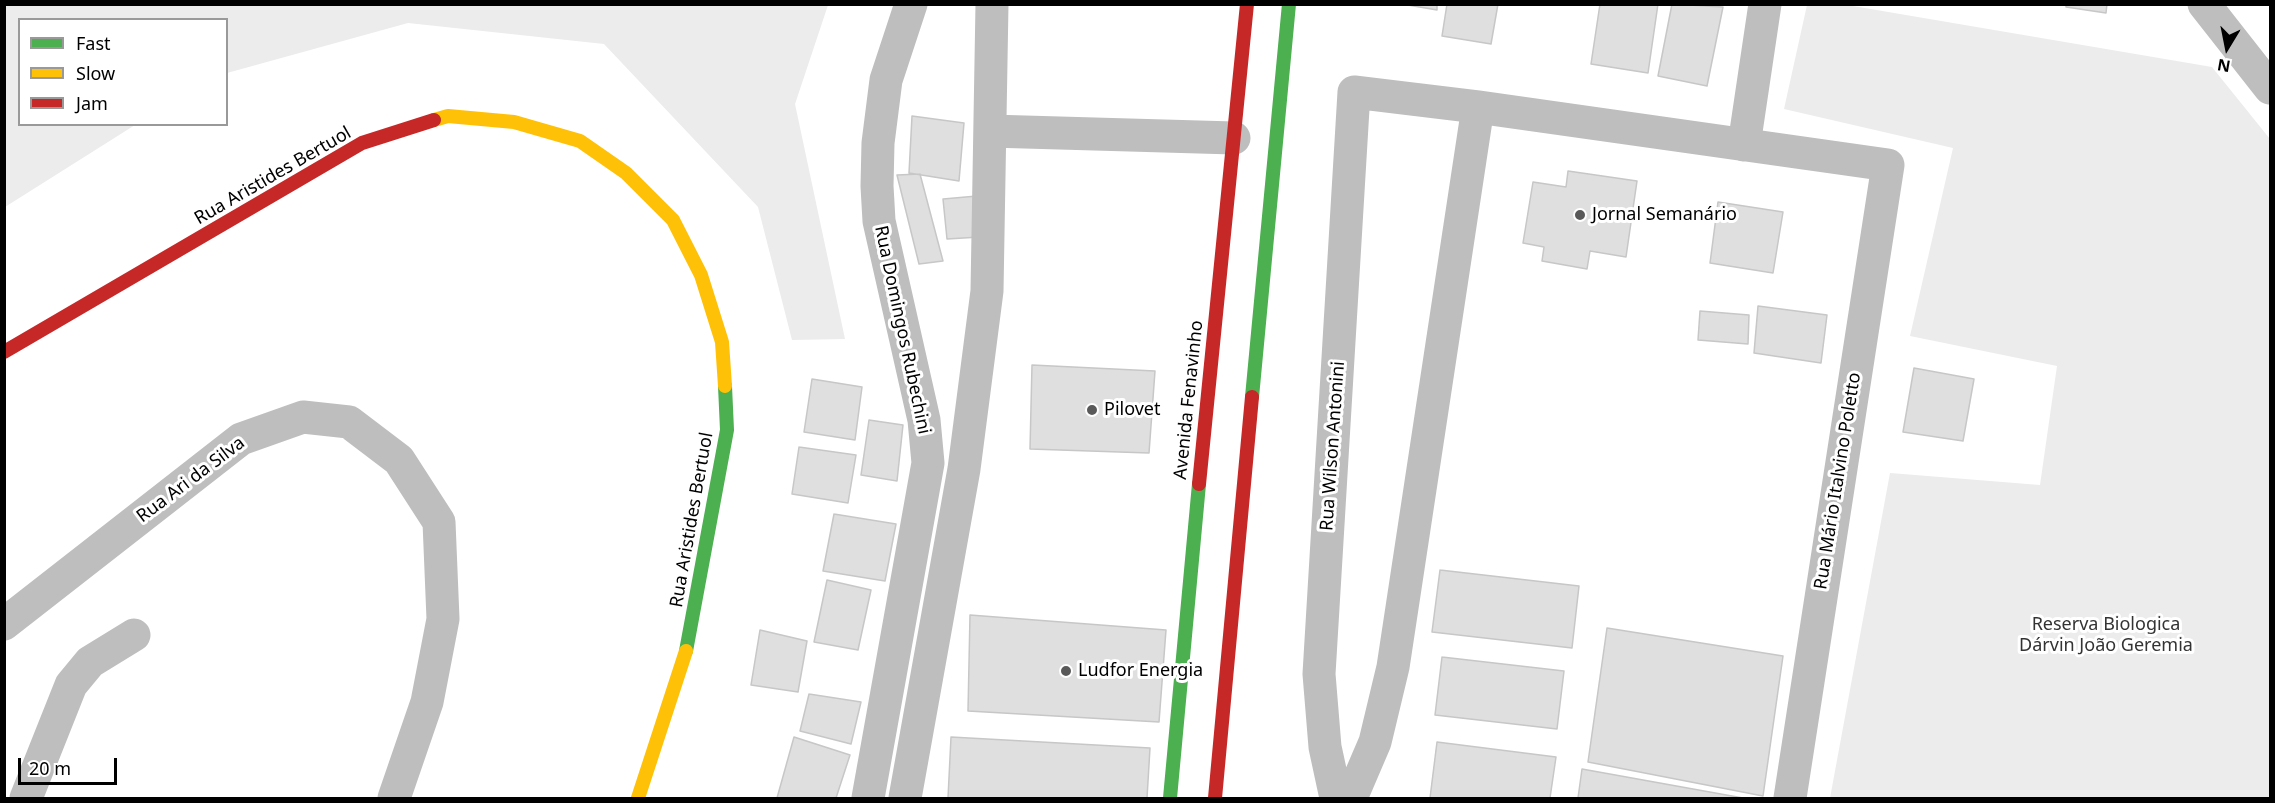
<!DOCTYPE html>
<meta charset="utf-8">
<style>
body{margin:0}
#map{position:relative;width:2275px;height:803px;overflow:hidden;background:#fff;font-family:"Noto Sans",sans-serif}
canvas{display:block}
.frame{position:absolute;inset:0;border:6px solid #000;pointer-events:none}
.legend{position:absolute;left:18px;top:18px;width:210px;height:108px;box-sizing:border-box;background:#fff;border:2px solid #999;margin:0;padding:8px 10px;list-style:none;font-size:18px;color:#000}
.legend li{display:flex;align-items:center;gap:12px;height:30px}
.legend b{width:30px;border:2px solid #999}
.north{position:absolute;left:2197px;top:18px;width:60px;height:60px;-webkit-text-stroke:4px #fff;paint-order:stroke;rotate:190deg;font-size:16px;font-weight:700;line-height:24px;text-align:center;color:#000}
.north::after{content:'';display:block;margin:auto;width:21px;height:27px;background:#000;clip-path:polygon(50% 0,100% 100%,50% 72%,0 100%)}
.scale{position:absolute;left:18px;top:758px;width:99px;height:27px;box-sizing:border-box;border:3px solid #000;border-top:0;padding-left:8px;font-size:18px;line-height:21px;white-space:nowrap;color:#000;-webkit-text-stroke:4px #fff;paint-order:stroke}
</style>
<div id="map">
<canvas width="2275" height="803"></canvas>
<div class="frame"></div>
<ul class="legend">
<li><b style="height:8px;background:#4caf50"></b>Fast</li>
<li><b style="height:8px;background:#ffc107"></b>Slow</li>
<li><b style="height:8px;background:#c62828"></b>Jam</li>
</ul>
<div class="north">N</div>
<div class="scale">20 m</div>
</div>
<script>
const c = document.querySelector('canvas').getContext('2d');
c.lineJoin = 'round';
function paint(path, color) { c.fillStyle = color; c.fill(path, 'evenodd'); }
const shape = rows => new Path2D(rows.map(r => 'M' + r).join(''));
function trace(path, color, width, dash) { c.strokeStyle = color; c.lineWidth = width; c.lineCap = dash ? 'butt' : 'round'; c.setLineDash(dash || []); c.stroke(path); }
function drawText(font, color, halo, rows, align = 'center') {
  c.font = font + ' "Noto Sans",sans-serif'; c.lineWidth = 6; c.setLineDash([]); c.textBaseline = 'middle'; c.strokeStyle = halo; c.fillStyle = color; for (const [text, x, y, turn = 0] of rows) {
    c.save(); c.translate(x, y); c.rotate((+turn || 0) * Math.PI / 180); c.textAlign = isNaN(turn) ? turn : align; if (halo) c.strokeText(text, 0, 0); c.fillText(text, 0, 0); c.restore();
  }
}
const green = shape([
 [5,4,828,5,795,104,845,339,792,340,758,207,604,44,408,23,227,73,226,20,20,20,20,124,135,125,5,207],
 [1807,5,1847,5,2212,67,2270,139,2270,798,1830,798,1890,473,2040,485,2057,366,1910,336,1953,148,1784,109]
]);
const building = shape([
 [1402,4,1437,4,1437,10,1402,4],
 [1447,4,1498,4,1491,44,1442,36,1447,4],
 [1600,4,1658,4,1648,73,1591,64,1600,4],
 [1672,4,1723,7,1707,86,1658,76,1672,4],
 [2066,4,2107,4,2106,13,2066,7,2066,4],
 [912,116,964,123,959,181,909,173,912,116],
 [1568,171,1637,181,1626,257,1590,251,1587,269,1542,261,1544,247,1523,243,1533,182,1566,187,1568,171],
 [920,174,943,261,919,264,897,175,920,174],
 [977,196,980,237,947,239,943,199,977,196],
 [1718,202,1783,212,1773,273,1710,263,1718,202],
 [1758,306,1827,315,1821,363,1754,353,1758,306],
 [1700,311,1749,315,1748,344,1698,340,1700,311],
 [1032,365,1155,371,1149,453,1030,449,1032,365],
 [1914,368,1974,379,1963,441,1903,432,1914,368],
 [812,379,862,387,855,440,804,432,812,379],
 [869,420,903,425,897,481,861,475,869,420],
 [799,447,856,455,848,503,792,494,799,447],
 [834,514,896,524,885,581,823,571,834,514],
 [1440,570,1579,586,1572,648,1432,632,1440,570],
 [827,580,871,590,858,650,814,642,827,580],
 [970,615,1166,630,1159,722,968,711,970,615],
 [1607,628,1783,656,1763,796,1588,762,1607,628],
 [760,630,807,641,798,692,751,685,760,630],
 [1442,657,1564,671,1557,729,1435,715,1442,657],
 [809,694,861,702,851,744,800,731,809,694],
 [794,737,850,755,836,798,777,798,794,737],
 [951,737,1150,748,1147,798,948,798,951,737],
 [1437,742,1556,757,1550,798,1430,798,1437,742],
 [1582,769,1743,798,1578,798,1582,769]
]);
const street = shape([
 [2204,4,2270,88],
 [990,131,1234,138],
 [1744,145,1765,4],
 [4,624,241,439,303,417,349,422,399,460,439,522,443,619,427,702,394,798],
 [26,798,71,685,90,662,134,635],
 [868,798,928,463,924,420,879,221,877,186,878,143,886,80,911,4],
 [905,798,964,469,987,291,992,4],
 [1336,798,1325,747,1319,674,1354,92,1478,107,1888,165,1790,798],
 [1351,798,1375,742,1393,667,1478,107]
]);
const fast = shape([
 [1252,397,1289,4],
 [686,651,727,430,725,386],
 [1170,798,1199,484]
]);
const slow = shape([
 [434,120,448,116,514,122,580,141,626,173,673,220,701,275,722,342,725,386],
 [638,798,686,651]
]);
const jam = shape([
 [4,352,362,143,434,120],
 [1199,484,1247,4],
 [1215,798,1252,397]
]);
const markers = [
 [1580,215,6,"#595959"],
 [1092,410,6,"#595959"],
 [1066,671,6,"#595959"]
];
const streetNames = [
 ["Rua Aristides Bertuol",273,176,-30],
 ["Rua Domingos Rubechini",902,330,78],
 ["Avenida Fenavinho",1189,400,-84],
 ["Rua Wilson Antonini",1333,446,-86],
 ["Rua Ari da Silva",191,480,-37],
 ["Rua Mário Italvino Poletto",1838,481,-81],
 ["Rua Aristides Bertuol",692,520,-80]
];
const poiNames = [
 ["Jornal Semanário",1592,215],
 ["Pilovet",1104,410],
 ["Ludfor Energia",1078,671]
];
const parkNames = [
 ["Reserva Biologica",2106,625],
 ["Dárvin João Geremia",2106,646]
];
paint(green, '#ececec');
paint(building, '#dfdfdf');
trace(building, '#c7c7c7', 1.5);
trace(street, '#bebebe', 33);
trace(fast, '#4caf50', 14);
trace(slow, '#ffc107', 14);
trace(jam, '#c62828', 14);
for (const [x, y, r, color] of markers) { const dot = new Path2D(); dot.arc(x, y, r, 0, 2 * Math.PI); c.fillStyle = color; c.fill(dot); trace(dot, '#fff', 2); }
drawText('18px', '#000', '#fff', streetNames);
drawText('18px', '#000', '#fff', poiNames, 'left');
drawText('18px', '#333', '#fff', parkNames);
</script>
